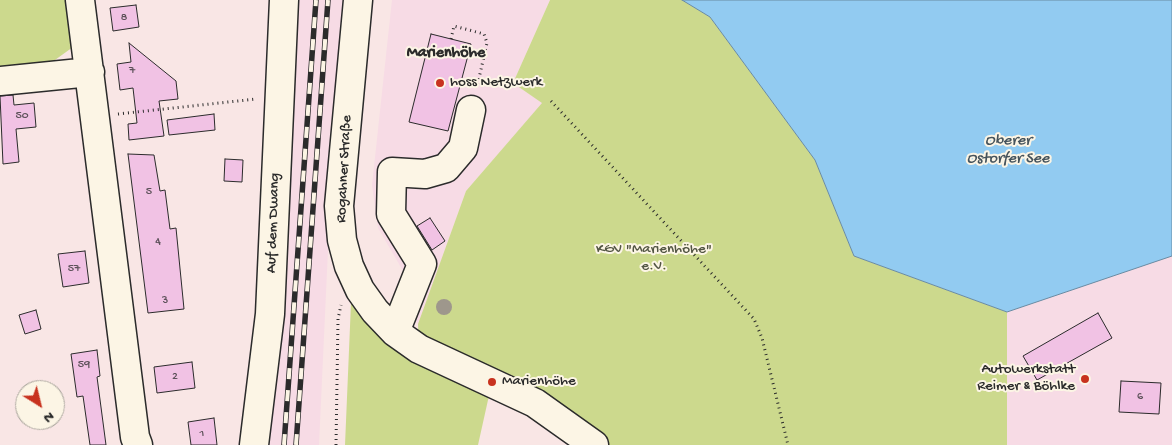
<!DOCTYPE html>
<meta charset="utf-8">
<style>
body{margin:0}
#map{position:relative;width:1172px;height:445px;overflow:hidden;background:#f9e6e5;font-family:"Gochi Hand",sans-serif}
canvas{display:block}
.north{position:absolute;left:15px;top:380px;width:50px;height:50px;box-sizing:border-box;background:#fcf5e5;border:1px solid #a8a49b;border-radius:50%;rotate:144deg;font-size:14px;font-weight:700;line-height:20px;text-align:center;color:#2b2b2b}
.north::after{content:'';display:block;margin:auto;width:18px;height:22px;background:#c8321e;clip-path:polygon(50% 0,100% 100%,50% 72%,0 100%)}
</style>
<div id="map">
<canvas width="1172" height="445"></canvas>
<div class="north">N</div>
</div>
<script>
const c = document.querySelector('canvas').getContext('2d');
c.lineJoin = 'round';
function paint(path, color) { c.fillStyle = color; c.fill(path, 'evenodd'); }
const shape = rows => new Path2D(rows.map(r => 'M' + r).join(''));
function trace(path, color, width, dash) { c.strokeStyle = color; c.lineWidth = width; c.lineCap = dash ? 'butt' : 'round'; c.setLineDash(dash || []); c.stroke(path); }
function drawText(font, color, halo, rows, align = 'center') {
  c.font = font + ' "Gochi Hand",sans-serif'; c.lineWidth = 4; c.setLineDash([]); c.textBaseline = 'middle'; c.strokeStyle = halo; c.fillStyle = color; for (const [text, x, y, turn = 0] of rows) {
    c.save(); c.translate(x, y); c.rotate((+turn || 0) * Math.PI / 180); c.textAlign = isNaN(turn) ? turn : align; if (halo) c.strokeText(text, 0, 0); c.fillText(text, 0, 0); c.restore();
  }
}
const built = shape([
 [289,0,346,0,329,228,319,445,254,445],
 [392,0,550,0,513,83,543,103,466,191,418,324,394,292,406,276,378,228,372,185],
 [1172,255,1172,445,991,445,1007,312]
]);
const green = shape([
 [0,0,74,0,73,47,48,65,0,70],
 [550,0,682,0,710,17,815,160,854,256,1007,312,1007,445,594,445,492,382,478,445,345,445,352,279,419,348,418,324,466,191,542,103,513,83]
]);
const water = shape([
 [682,0,1172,0,1172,256,1007,312,854,256,815,160,710,17,682,0]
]);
const building = shape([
 [136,5,139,27,113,31,110,8,136,5],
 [431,34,471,44,448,131,409,122,431,34],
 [129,43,176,81,178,99,159,101,164,136,129,140,128,124,137,123,133,88,120,90,117,64,131,62,129,43],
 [13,95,14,105,34,103,36,127,16,129,19,162,3,164,0,96,13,95],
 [214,114,215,130,169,135,167,120,214,114],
 [128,154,154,155,160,191,165,190,170,229,176,228,184,309,148,313,128,154],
 [225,159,243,160,242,182,224,181,225,159],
 [430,218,445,241,432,250,417,226,430,218],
 [85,251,89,283,63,287,58,254,85,251],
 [36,310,41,329,25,334,19,315,36,310],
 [1098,313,1112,338,1037,380,1023,356,1098,313],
 [97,350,100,376,97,377,106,445,90,445,83,396,77,397,71,354,97,350],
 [192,362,195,388,157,393,154,367,192,362],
 [1121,381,1161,383,1159,414,1119,412,1121,381],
 [214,418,217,445,191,445,188,422,214,418]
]);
const path = shape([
 [451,39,454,26,484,34,487,43,477,87],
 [551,101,754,319,762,338,788,445],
 [118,114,256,99],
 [336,445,338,319,341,305]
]);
const minor = shape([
 [80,0,135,437,138,445],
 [358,0,339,206,342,240,349,266,360,290,375,311,395,332,419,349,535,403,594,445],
 [0,81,90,72],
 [395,332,422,264,391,214,392,172,425,174,446,168,463,148,471,110],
 [254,445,270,314,284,0]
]);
const rail = shape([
 [284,445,316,0],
 [296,445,328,0]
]);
const trees = [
 [444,307]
];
const markers = [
 [440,83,5,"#c8321e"],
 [1085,379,5,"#c8321e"],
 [492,382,5,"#c8321e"]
];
const numberNames = [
 ["8",124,18],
 ["7",132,71],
 ["50",22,116],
 ["5",149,192],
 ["4",158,242],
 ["57",74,269],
 ["3",165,301],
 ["59",84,365],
 ["2",175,377],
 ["6",1140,397],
 ["1",202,434]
];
const poiNames = [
 ["hoss Netzwerk",450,83],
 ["Autowerkstatt",1075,370,"right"],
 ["Reimer & Böhlke",1075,387,"right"],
 ["Marienhöhe",502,382]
];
const streetNames = [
 ["Rogahner Straße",345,169,-87],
 ["Auf dem Dwang",274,223,-88]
];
const parkNames = [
 ["KGV \"Marienhöhe\"",654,250],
 ["e.V.",654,267]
];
const neighbourhoodNames = [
 ["Marienhöhe",446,54]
];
const waterNames = [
 ["Oberer",1008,142],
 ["Ostorfer See",1008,160]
];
paint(built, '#f7dbe5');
paint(green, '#ccd98d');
paint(water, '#92cbf1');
trace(water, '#698ba2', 1);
paint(building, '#f1c2e4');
trace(building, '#2b2b2b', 1);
trace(minor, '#2b2b2b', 31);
trace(path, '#2b2b2b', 3, [1, 4]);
trace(minor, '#fcf5e5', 28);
trace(rail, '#2b2b2b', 5.5);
trace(rail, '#fcf5e5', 4, [11]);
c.fillStyle = '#9e978c';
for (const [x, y] of trees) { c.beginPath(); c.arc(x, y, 8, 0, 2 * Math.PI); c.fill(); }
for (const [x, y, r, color] of markers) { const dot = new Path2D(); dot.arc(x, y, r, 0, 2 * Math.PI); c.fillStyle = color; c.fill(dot); trace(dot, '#fcf5e5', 2); }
drawText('12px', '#5c5159', null, numberNames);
drawText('15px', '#2b2b2b', '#fcf5e5', poiNames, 'left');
drawText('15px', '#2b2b2b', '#fcf5e5', streetNames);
drawText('15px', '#535644', '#fcf5e5', parkNames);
drawText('bold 16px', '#2b2b2b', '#fcf5e5', neighbourhoodNames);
drawText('italic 16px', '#45535c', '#fcf5e5', waterNames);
</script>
